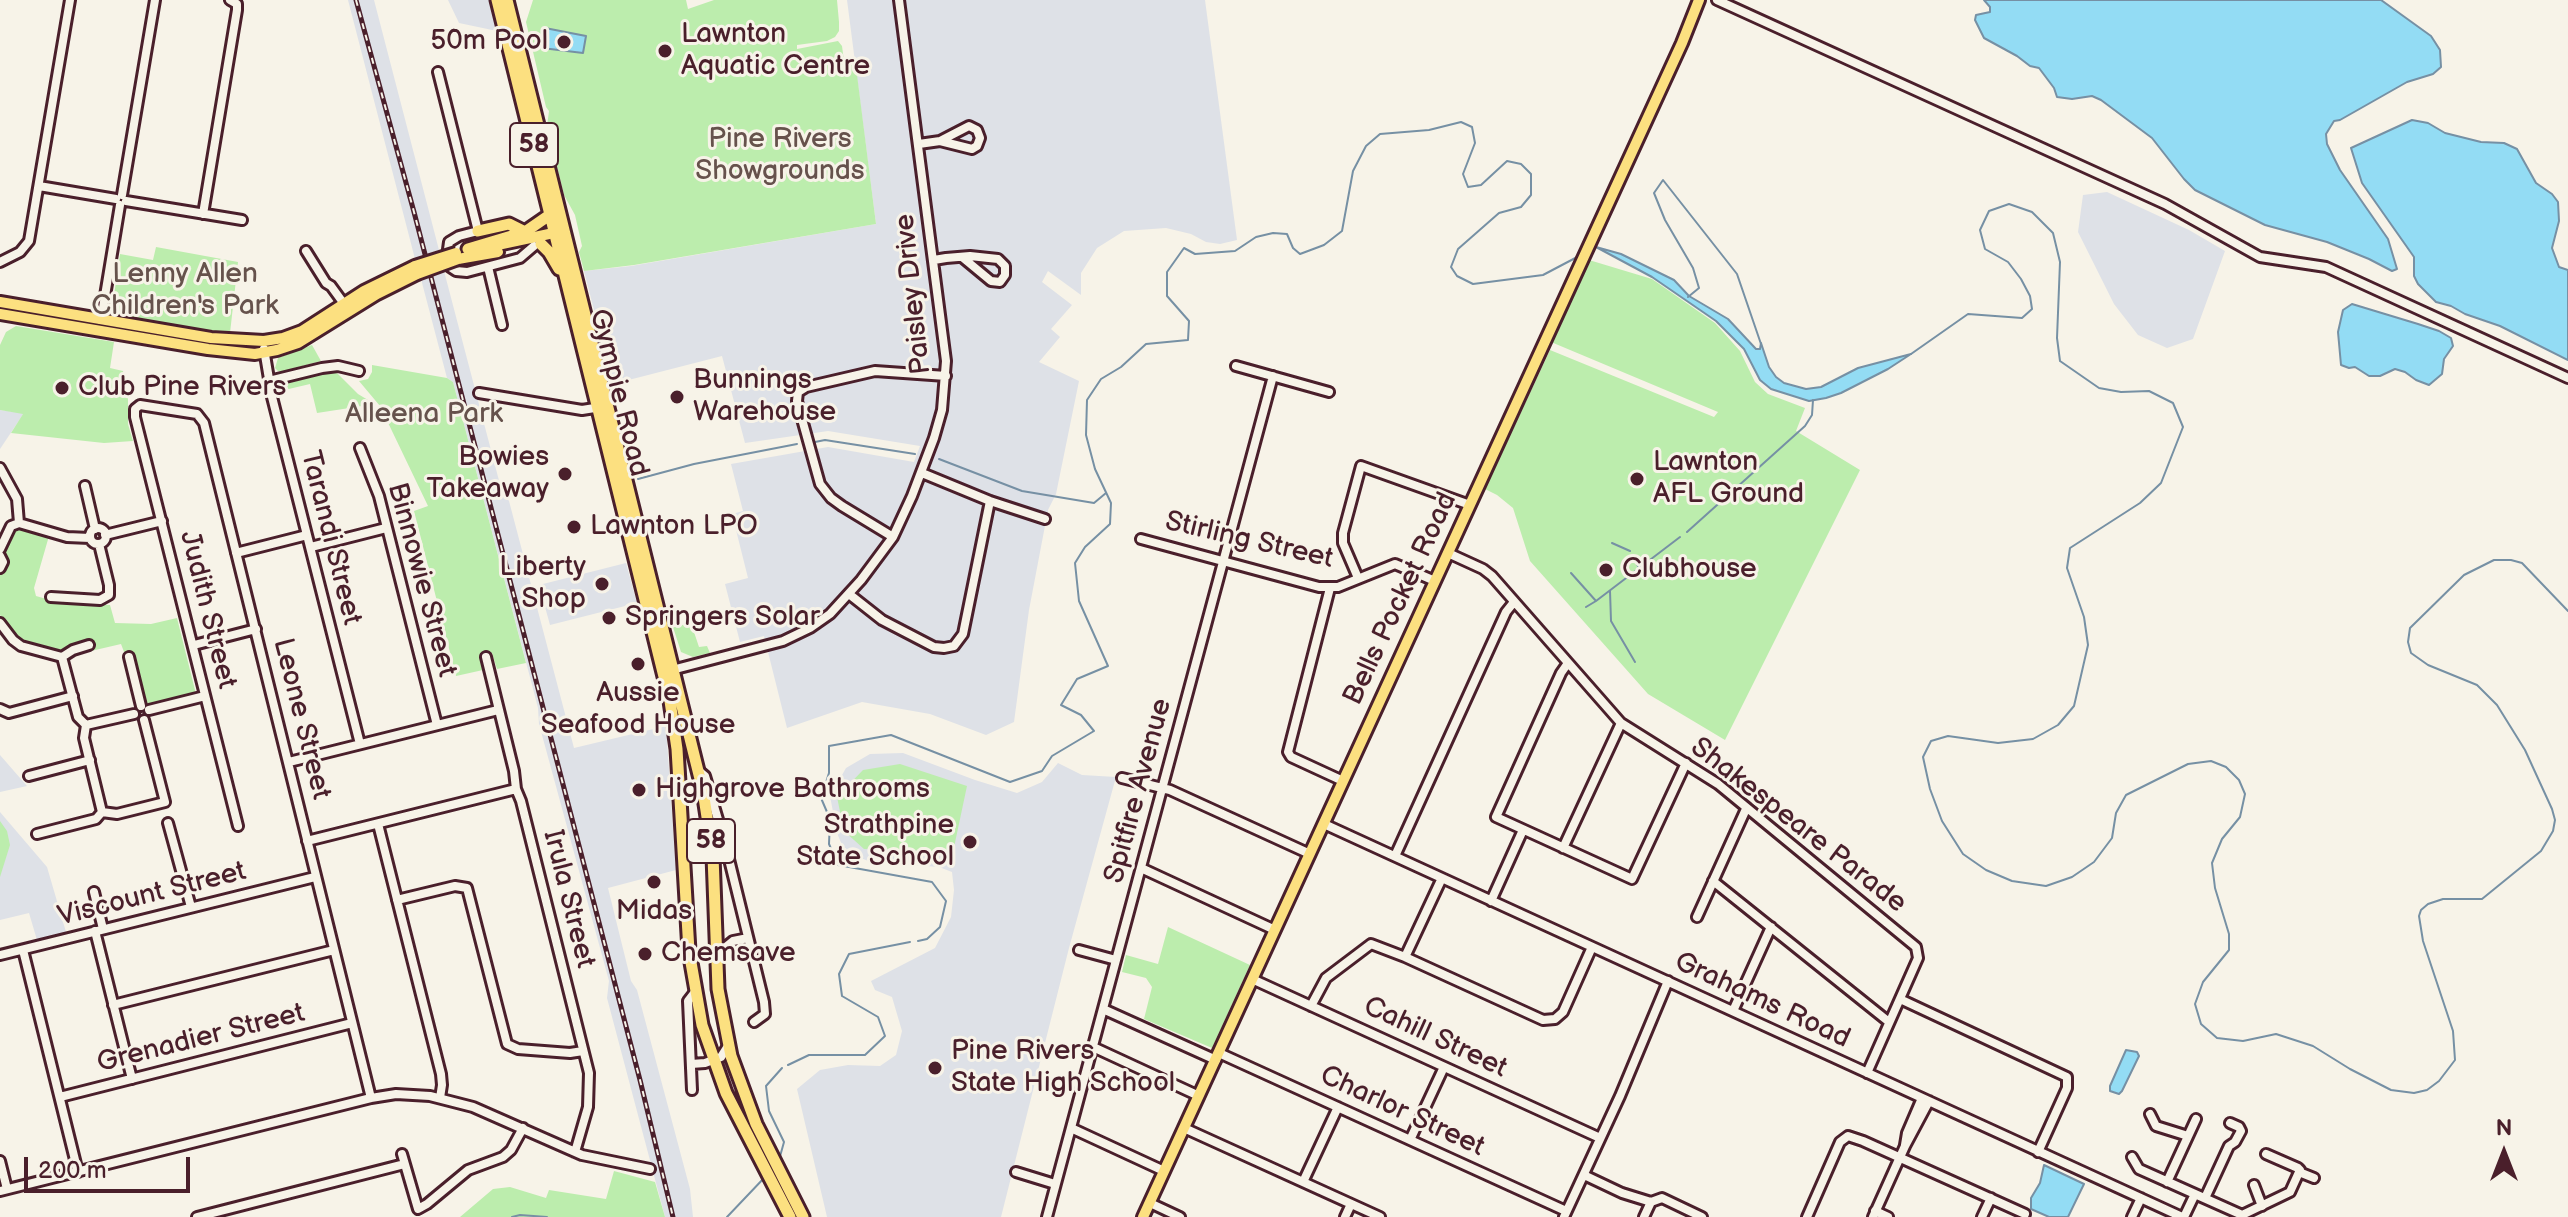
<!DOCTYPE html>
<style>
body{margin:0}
#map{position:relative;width:2568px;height:1217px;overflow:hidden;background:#f7f3e8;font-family:"Balsamiq Sans",sans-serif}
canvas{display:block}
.north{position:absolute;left:2464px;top:1113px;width:80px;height:80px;-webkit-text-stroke:6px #f7f3e8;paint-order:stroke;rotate:0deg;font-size:22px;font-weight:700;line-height:32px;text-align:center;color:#4a1f2b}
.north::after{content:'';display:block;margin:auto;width:28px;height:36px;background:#4a1f2b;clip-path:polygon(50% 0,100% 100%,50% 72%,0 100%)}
.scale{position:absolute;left:24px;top:1157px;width:166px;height:36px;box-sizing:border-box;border:4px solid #4a1f2b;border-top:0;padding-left:10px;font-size:24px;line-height:28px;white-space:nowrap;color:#4a1f2b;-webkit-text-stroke:6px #f7f3e8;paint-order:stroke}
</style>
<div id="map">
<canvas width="2568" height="1217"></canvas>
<div class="north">N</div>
<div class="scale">200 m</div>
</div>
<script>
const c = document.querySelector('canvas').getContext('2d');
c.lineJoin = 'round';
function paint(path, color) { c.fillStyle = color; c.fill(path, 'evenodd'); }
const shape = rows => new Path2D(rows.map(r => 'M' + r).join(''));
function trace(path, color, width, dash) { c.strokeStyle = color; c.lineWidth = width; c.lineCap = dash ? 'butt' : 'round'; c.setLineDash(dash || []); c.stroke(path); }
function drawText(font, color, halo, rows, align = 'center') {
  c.font = font + ' "Balsamiq Sans",sans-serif'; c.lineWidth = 6; c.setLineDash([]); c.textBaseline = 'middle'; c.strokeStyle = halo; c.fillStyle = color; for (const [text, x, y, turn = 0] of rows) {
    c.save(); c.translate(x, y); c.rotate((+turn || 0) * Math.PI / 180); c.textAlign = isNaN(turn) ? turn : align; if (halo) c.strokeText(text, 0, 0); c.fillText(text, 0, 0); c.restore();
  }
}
const built = shape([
 [348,0,374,0,439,250,415,259],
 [448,0,489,0,497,31,459,23],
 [847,0,1205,0,1237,240,1220,244,1206,242,1191,234,1166,228,1124,231,1097,248,1081,273,1081,295,1048,271,1042,282,1072,305,1051,329,1060,337,1039,362,1079,381,1056,494,1048,510,1029,610,1014,722,986,735,930,714,862,702,787,728,764,636,740,642,725,584,748,578,732,514,743,511,731,464,828,447,914,462,920,446,828,431,745,443,722,356,613,384,584,271,631,266,876,224],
 [2107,192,2189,230,2225,251,2193,339,2167,348,2138,335,2114,304,2078,232,2083,195],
 [444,271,502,492,509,501,574,748,666,726,676,870,608,888,631,981,637,990,690,1189,693,1217,665,1217,607,998,609,981,539,724,538,708,453,382,447,378,421,279],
 [0,410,24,413,0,449],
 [626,563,637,603,550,625,539,585],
 [903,753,975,780,1017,793,1042,782,1058,763,1082,775,1116,777,1069,948,1001,1217,827,1217,797,1089,820,1070,848,1065,880,1066,896,1055,902,1031,892,997,875,990,871,981,935,948,951,917,954,890,952,872,939,867,871,862,845,852,837,833,830,796,846,768,870,754],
 [0,755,27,786,0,792],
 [0,812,47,867,66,932,37,940,29,913,0,920]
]);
const green = shape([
 [533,0,686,0,688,9,714,0,837,0,839,22,839,31,835,37,827,41,797,45,797,49,838,41,842,46,844,61,855,59,876,224,634,265,584,271,579,252,582,246,575,215,564,195,547,126,549,111,546,107,526,22],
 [156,247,238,262,230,333,170,329,116,321,111,316,120,254,153,260],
 [1589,260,1652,279,1715,323,1740,351,1755,382,1768,394,1805,408,1796,431,1860,470,1725,740,1648,694,1530,561,1513,508,1497,495,1485,489,1550,350,1714,417,1718,412,1551,342],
 [16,326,114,342,110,368,123,371,128,396,128,424,133,441,104,443,11,433,23,414,0,410,0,345,6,332],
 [312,345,321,361,284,371,278,371,275,368,278,358],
 [372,365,447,378,453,382,526,663,497,669,492,653,483,656,483,670,456,676,414,511,428,506,380,406,359,381,368,379,372,372],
 [325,371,333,371,338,374,358,394,368,400,369,405,317,413,310,384,276,392,278,382],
 [27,528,49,536,34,588,36,596,64,604,110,605,115,623,151,624,177,618,196,694,152,706,143,701,121,644,91,651,89,643,61,654,29,644,18,637,0,615,0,574,6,567,6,558,3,553,15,531],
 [691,623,699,647,707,646,710,653,693,657,681,652,673,627],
 [900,764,967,786,953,852,864,849,844,831,837,797,863,770],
 [0,821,7,831,10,845,0,877],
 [1168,927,1250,965,1212,1048,1144,1019,1152,987,1146,978,1122,972,1126,955,1158,964],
 [614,1171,655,1182,665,1217,460,1217,493,1189,510,1187,546,1198,549,1190,606,1199]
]);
const water = shape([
 [1984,0,2381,0,2431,36,2440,50,2441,67,2433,74,2407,82,2340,120,2334,121,2326,134,2327,144,2340,170,2388,239,2397,269,2392,271,2369,259,2327,242,2265,225,2195,190,2184,179,2152,138,2101,100,2092,96,2072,99,2057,97,2054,88,2039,68,2030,66,2017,56,1984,38,1975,20,1976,15,1990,12,1990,7,1984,0],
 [545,28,586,36,583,53,542,48,545,28],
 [2412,120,2428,123,2445,133,2481,142,2504,143,2517,149,2536,183,2552,194,2558,202,2559,221,2552,248,2559,267,2568,270,2568,360,2500,326,2465,314,2451,306,2436,302,2418,284,2414,276,2414,257,2362,183,2351,148,2412,120],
 [1596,247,1621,254,1674,280,1689,296,1728,319,1756,349,1760,349,1761,343,1769,367,1776,377,1784,383,1806,389,1821,387,1858,368,1911,354,1888,369,1841,393,1826,398,1809,401,1771,389,1760,380,1744,349,1716,321,1652,277,1596,247],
 [2352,304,2418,324,2439,331,2451,338,2453,346,2444,359,2442,374,2429,385,2416,380,2405,372,2395,369,2380,376,2369,376,2355,367,2349,368,2341,365,2338,332,2343,310,2352,304],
 [2126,1050,2137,1052,2139,1056,2122,1091,2119,1094,2110,1091,2110,1086,2126,1050],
 [2044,1165,2084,1184,2068,1217,2049,1217,2031,1209,2031,1198,2040,1183,2044,1165]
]);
const stream = shape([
 [1688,297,1699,288,1693,268,1665,220,1654,193,1663,180,1737,274,1761,344],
 [1911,354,1968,314,2022,318,2032,309,2030,296,2021,279,2008,262,1985,249,1980,230,1989,211,2009,204,2032,212,2053,233,2060,262,2057,338,2060,361,2099,388,2121,392,2149,391,2173,403,2183,427,2161,483,2140,503,2070,548,2067,568,2084,617,2088,645,2074,706,2058,725,2033,739,1998,743,1948,736,1931,741,1923,757,1930,789,1942,821,1963,854,1986,870,2012,881,2046,886,2072,877,2094,862,2112,838,2116,813,2126,795,2188,764,2211,761,2226,767,2239,780,2245,794,2240,817,2222,839,2212,863,2215,888,2229,934,2229,950,2203,982,2195,1004,2201,1024,2217,1038,2243,1041,2276,1034,2313,1046,2350,1069,2391,1090,2414,1093,2427,1090,2439,1081,2455,1060,2453,1031,2423,941,2419,916,2421,910,2428,904,2443,899,2482,899,2541,851,2553,831,2555,820,2552,809,2525,750,2497,705,2477,685,2428,665,2411,653,2408,642,2410,628,2464,575,2494,560,2511,560,2522,563,2568,611],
 [815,442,825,440,915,454],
 [939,459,1022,491,1094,503,1106,493],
 [638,479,694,464,797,444],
 [1687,532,1805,426,1812,415,1813,400],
 [1612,543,1630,551],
 [1634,558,1639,568],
 [1571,573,1596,601,1680,537],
 [1610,591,1611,621,1635,662],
 [1586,607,1596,601],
 [918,941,927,939,940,927,946,901,932,882,838,865,829,844,830,819,821,798,829,773,829,746,891,735,1010,782,1042,771,1052,756,1094,731,1081,715,1061,705,1077,679,1108,666,1079,601,1075,563,1085,547,1110,524,1111,503,1095,469,1086,435,1087,400,1101,379,1121,367,1146,344,1188,340,1189,321,1167,296,1167,272,1184,248,1195,254,1235,251,1256,237,1273,233,1287,234,1293,248,1300,254,1324,245,1342,231,1353,171,1366,146,1380,134,1429,130,1461,122,1472,127,1475,143,1463,174,1468,187,1481,185,1507,161,1521,164,1531,174,1531,195,1521,207,1499,213,1458,249,1451,267,1457,276,1473,284,1543,275,1581,255],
 [788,1065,809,1055,865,1055,885,1036,878,1017,842,996,839,974,849,954,910,942],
 [779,1160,784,1142,769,1111,766,1086,782,1068],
 [512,1217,520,1215,547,1217],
 [727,1217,765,1177]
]);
const minor = shape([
 [1717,0,2165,204,2260,257,2326,267,2568,378],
 [438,72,478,231,459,236,449,242,447,257,450,267,456,271,467,272,520,258,534,246],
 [919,144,940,141,969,126,977,130,980,138,977,146,972,149,940,141],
 [39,186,116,199],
 [122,195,155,0],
 [126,201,242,220],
 [203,214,237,10,237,4,230,0],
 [306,251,326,283,331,286,347,308],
 [934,260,946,258,970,256,998,259,1005,266,1005,275,1000,282,991,281,962,257],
 [0,262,20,252,29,241,70,0],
 [488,267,502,325],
 [101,320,120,205],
 [264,349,272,397,360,744],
 [1236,366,1329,392],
 [269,381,322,368,338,366,359,371],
 [479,393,582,410,601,407],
 [360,448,379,496,437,725],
 [0,468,17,499,19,523],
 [922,473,990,501,1045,519],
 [85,486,95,529],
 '90 536a8 8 0 1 1 16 0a8 8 0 1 1-16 0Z',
 [105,535,162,521],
 [893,537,842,506,831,498,820,484,797,401,798,392,806,387,875,371,946,376],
 [1141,539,1319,587,1338,587,1395,564,1435,581],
 [311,547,386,528],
 [0,549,11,526,19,523,67,537,90,538],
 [236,553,307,535],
 [1448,553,1483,569,1492,576,1621,723,1718,784,1916,947,1918,958,1867,1073],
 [0,556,3,562,0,568],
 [1358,578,1343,543,1343,533,1361,466,1470,505],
 [1330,588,1288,752,1291,757,1343,781],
 [849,594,882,620,934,647,944,648,954,646,963,634,990,501],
 [51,597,100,600,109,595,109,585,99,544],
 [0,623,13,640,21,646,62,657,78,717,86,725,84,738,102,812],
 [194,645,256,629],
 [62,657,73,650,89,645],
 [129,657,141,706],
 [486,657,514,771,516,789,521,801,589,1073,588,1107,575,1152],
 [1568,663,1561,673,1496,817,1632,879,1686,763],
 [668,671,783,641,810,628,830,614,861,580,893,537,912,496,934,438,942,410,946,361,899,0],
 [0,709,9,713,73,696],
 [149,710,205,696],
 [86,725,134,714],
 [289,762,498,710],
 [699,771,705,776,725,843,764,1002,765,1014,754,1022],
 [29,776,90,760],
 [1122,778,1170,790,1310,854],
 [102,812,117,814,165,802,144,720],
 [168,823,191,907],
 [378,824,441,1074,442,1085,440,1098],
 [1324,824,2182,1217],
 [238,826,135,417,135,409,140,405,197,414,204,423,371,1098],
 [37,834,96,819,102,812],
 [307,841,516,789],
 [1563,848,1621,723],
 [1395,856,1506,612,1514,602],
 [1141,868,1275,930],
 [1713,881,1889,1022],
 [94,892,103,929],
 [397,900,455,886,467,888,507,1044,518,1049,570,1053,583,1051],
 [1491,901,1523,830],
 [1697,917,1746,809],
 [95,931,132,1079],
 [23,950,78,1172],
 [1079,950,1116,960],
 [717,954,733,941,748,938],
 [0,955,315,877],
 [1405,957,1442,878],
 [1252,979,1600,1138],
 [1900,999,2067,1077,2067,1088,2038,1152],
 [113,1005,334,950],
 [1311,1006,1326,978,1371,944,1405,957,1543,1020,1555,1019,1563,1012,1592,947],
 [1103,1009,1216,1060],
 [1733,1011,1771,927],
 [1093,1047,1199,1096],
 [1219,1053,1566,1211],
 [691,1064,705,1063,721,1057,728,1046],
 [692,1090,688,1001,695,992],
 [60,1097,352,1023],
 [2150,1114,2156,1126,2188,1136],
 [1071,1128,1164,1171],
 [1184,1128,1380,1217],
 [1410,1140,1444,1067],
 [1905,1145,1907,1133,1922,1098],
 [402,1154,418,1209,427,1204,468,1170,503,1157,511,1150,523,1128],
 [2132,1157,2139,1169,2195,1194],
 [0,1161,7,1189],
 [1016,1172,1055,1184],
 [2299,1172,2314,1178],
 [1584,1175,1622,1193,1651,1202,1662,1198,1702,1217],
 [1303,1182,1338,1107],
 [2167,1182,2196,1119],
 [2254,1185,2262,1206],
 [0,1191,371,1098,396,1094,430,1096,473,1107,582,1155,650,1169],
 [2205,1198,2229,1146,2235,1142,2241,1131,2239,1127,2230,1123],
 [1150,1203,1180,1217],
 [1875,1211,1888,1217],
 [197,1217,404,1164],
 [1047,1217,1273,376],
 [1345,1217,1351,1204],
 [1564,1217,1620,1096,1668,981],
 [1644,1217,1651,1202],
 [1807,1217,1840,1142,1848,1136,1863,1141,2025,1214],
 [1873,1217,1905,1146,1929,1101],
 [1982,1217,1991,1198],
 [2132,1217,2141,1198],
 [2184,1217,2195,1194,2242,1215,2290,1192,2300,1170,2298,1168,2266,1154]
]);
const major = shape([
 [488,247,563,231],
 [458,259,498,252],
 [0,302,211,338,264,341,283,338,302,331,364,291,415,266],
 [0,314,208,349,255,354,277,350,298,343,377,294,417,274],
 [1143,1217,1682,43,1699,0]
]);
const highway = shape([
 [497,0,670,701,677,749,689,951,702,1025,726,1093,790,1217],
 [507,0,703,791,713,856,718,989,731,1056,756,1124,803,1217],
 [478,231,509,224,525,232],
 [541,244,549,252,559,269],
 [468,249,525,232,551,214]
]);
const rail = shape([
 [356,0,414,212,640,1080,673,1217]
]);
const majorBridge = shape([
 [415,266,456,253],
 [417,274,458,259]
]);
const markers = [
 [564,42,8,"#4a1f2b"],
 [665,51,8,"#4a1f2b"],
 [62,388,8,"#4a1f2b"],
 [677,397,8,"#4a1f2b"],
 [565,474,8,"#4a1f2b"],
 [1637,479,8,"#4a1f2b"],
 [574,527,8,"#4a1f2b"],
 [1606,570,8,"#4a1f2b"],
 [602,584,8,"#4a1f2b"],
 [609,618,8,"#4a1f2b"],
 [638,664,8,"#4a1f2b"],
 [639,790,8,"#4a1f2b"],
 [970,842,8,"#4a1f2b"],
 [654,882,8,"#4a1f2b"],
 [645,954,8,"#4a1f2b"],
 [935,1068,8,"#4a1f2b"]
];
const shields = [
 [534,145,48],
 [711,841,48]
];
const shieldNames = [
 ["58",534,145],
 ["58",711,841]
];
const poiNames = [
 ["Lawnton",681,35],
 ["Aquatic Centre",681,67],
 ["50m Pool",548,42,"right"],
 ["Bunnings",693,381],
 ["Warehouse",693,413],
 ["Club Pine Rivers",78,388],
 ["Bowies",549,458,"right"],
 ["Takeaway",549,490,"right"],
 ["Lawnton",1653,463],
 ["AFL Ground",1653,495],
 ["Lawnton LPO",590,527],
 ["Liberty",586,568,"right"],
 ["Shop",586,600,"right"],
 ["Clubhouse",1622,570],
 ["Springers Solar",625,618],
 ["Aussie",638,694,"center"],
 ["Seafood House",638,726,"center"],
 ["Highgrove Bathrooms",655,790],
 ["Strathpine",954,826,"right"],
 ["State School",954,858,"right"],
 ["Midas",654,912,"center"],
 ["Chemsave",661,954],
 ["Pine Rivers",951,1052],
 ["State High School",951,1084]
];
const parkNames = [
 ["Pine Rivers",780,140],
 ["Showgrounds",780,172],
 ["Lenny Allen",185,275],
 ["Children's Park",185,307],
 ["Alleena Park",424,415]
];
const streetNames = [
 ["Paisley Drive",914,294,-96],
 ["Gympie Road",618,393,76],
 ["Tarandi Street",330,538,76],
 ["Stirling Street",1249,541,13],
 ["Binnowie Street",421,580,75],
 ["Bells Pocket Road",1401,599,-65],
 ["Judith Street",207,610,76],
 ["Leone Street",301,719,76],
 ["Spitfire Avenue",1139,791,-75],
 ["Shakespeare Parade",1798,826,38],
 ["Viscount Street",152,895,-14],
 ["Irula Street",568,899,76],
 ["Grahams Road",1762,1001,25],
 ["Cahill Street",1435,1038,25],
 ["Grenadier Street",201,1039,-14],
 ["Charlor Street",1402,1112,25]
];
paint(built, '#dee1e7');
paint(green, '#bcedad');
paint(water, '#93dcf4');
trace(water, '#7690a4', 2);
trace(stream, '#7690a4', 2);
trace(minor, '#4a1f2b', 14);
trace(major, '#4a1f2b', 16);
trace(highway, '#4a1f2b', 17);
trace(minor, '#f7f3e8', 8);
trace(major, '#fce080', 10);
trace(highway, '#fce080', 11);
trace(rail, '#4a1f2b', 5);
trace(rail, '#f7f3e8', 2, [6]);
trace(majorBridge, '#4a1f2b', 16, []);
trace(majorBridge, '#fce080', 10);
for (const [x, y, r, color] of markers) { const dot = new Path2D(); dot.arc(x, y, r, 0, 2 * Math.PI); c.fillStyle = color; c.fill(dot); trace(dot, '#f7f3e8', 3); }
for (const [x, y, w] of shields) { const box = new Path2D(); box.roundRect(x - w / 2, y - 22, w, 44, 6); c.fillStyle = '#f7f3e8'; c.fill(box); trace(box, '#4a1f2b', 2); }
drawText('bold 26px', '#4a1f2b', null, shieldNames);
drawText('28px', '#4a1f2b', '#f7f3e8', poiNames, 'left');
drawText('28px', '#66524c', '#f7f3e8', parkNames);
drawText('28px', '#4a1f2b', '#f7f3e8', streetNames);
</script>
